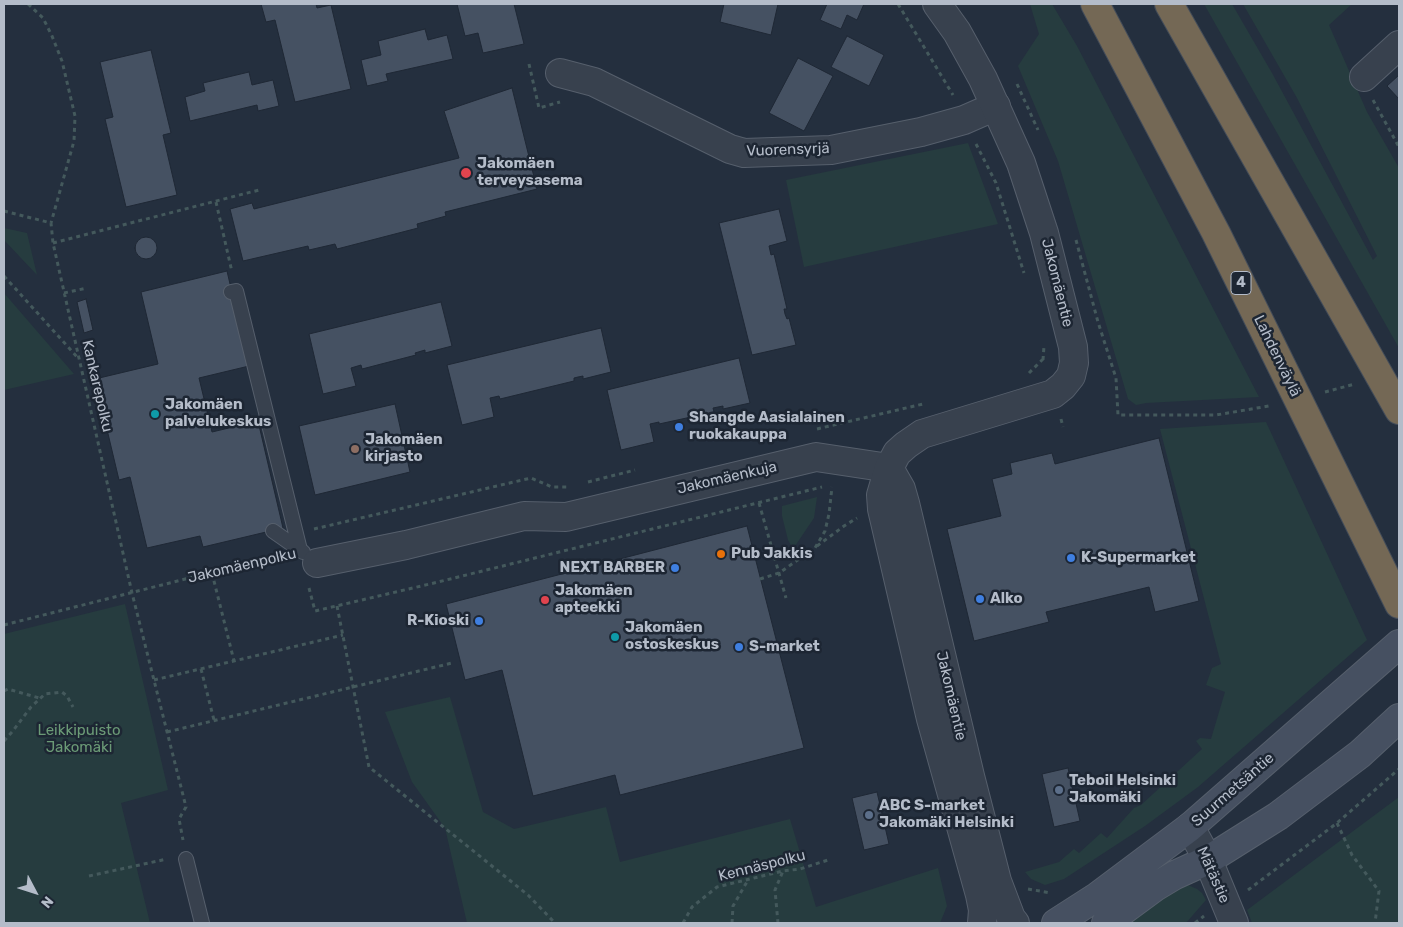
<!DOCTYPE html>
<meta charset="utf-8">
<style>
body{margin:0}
#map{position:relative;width:1403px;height:927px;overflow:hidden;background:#242f3e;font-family:Rubik,sans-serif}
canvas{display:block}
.frame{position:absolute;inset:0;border:5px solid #b4bcc9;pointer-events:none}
.north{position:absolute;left:10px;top:867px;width:50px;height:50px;-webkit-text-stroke:4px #1d2633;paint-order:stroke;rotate:130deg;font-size:14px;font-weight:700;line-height:20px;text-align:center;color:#b4bcc9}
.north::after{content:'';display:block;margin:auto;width:18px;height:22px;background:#b4bcc9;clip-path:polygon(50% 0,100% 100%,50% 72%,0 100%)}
</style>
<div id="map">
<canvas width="1403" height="927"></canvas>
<div class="frame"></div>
<div class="north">N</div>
</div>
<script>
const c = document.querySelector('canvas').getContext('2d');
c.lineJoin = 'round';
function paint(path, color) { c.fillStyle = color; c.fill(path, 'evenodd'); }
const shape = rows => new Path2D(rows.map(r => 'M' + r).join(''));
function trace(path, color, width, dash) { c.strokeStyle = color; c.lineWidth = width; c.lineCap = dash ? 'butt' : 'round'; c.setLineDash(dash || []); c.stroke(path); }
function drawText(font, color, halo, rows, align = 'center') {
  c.font = font + ' Rubik,sans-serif'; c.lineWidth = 5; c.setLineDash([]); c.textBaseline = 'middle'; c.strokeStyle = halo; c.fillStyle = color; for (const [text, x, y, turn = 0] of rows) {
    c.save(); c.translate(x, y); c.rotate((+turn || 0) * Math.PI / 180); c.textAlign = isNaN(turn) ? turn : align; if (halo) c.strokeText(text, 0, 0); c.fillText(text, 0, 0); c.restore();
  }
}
const green = shape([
 [1030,4,1052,4,1077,46,1259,397,1146,403,1136,405,1128,399,1058,161,1018,66,1039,34],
 [1204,4,1232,4,1272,73,1373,260,1377,256,1297,98,1243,4,1352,4,1329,25,1367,112,1399,168,1399,348],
 [968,143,998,224,804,267,786,180],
 [4,228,27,233,37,275,4,240],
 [4,293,74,374,4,390],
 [1266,422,1367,640,1198,787,1145,826,1064,879,1045,885,1031,879,1025,872,1059,862,1074,849,1079,853,1101,833,1107,838,1134,808,1141,805,1202,749,1196,741,1200,738,1211,739,1225,692,1206,685,1212,668,1221,664,1160,429],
 [817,497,814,518,793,549,788,540,782,516,782,506],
 [125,604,168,790,121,803,150,923,4,923,4,634],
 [450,697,483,812,514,829,606,807,620,862,790,819,816,907,938,868,947,906,940,923,467,923,445,828,412,782,385,712],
 [1399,797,1399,923,1252,923,1247,910],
 [1188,885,1197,889,1202,893,1206,900,1186,923,1121,923,1175,887]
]);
const building = shape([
 [261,4,316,4,317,8,331,5,351,89,295,102,275,20,266,22,261,4],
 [457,4,514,4,524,44,483,53,478,33,465,36,457,4],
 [724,4,778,4,771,35,720,22,724,4],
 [827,4,864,4,857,20,847,15,841,29,820,20,827,4],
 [425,29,428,40,447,35,453,59,386,74,388,81,367,86,361,60,381,55,378,41,425,29],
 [847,36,884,55,869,86,831,67,847,36],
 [151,50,171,133,163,135,177,195,126,207,105,119,113,117,100,62,151,50],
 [798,58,833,76,804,131,769,113,798,58],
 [249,72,252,85,273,80,279,106,258,111,257,105,190,121,185,97,205,91,203,83,249,72],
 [1399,75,1399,99,1387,86,1399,75],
 [512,88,537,189,445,212,446,216,417,224,418,228,337,249,335,244,309,250,308,246,243,261,230,209,252,203,254,209,459,158,444,111,512,88],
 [779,209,787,241,769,246,771,255,774,254,787,309,784,309,785,314,787,319,789,318,796,345,752,355,719,223,779,209],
 '135 248a11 11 0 1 1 22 0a11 11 0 1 1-22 0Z',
 [227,271,249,366,199,378,212,432,258,421,283,528,203,547,200,536,147,548,130,477,119,480,95,379,158,364,141,292,227,271],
 [86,299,93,330,84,333,77,302,86,299],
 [441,302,452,346,425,353,425,350,415,353,416,355,362,369,361,365,351,368,356,386,323,394,309,334,441,302],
 [601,328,611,372,583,379,583,376,578,377,574,378,574,381,500,399,499,396,490,398,494,417,462,425,447,365,601,328],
 [739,358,750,403,723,409,723,406,713,408,714,412,659,424,659,422,650,424,654,442,621,450,607,390,739,358],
 [395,404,410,472,315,495,299,426,395,404],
 [1159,438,1199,601,1155,612,1149,587,1046,612,1049,622,974,641,947,529,1001,516,992,479,1012,474,1010,463,1052,453,1055,464,1159,438],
 [747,526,804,748,620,795,615,775,533,796,502,670,465,680,446,604,747,526],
 [1068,768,1080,821,1054,827,1042,774,1068,768],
 [877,792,889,844,864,850,852,798,877,792]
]);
const path = shape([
 [28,4,43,18,52,36,62,61,75,116,74,141,51,223],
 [898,4,953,95],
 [529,64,539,108,560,102],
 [1017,84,1038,130],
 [1373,100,1399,147],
 [976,144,996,183,1024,273],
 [216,202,232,272],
 [4,211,51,223,53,243,132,593,186,807,179,819,183,840],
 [1076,240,1098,322,1116,378,1118,415,1216,415,1269,406],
 [53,243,259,190],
 [4,276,79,359],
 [64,293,87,288],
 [1043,360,1044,346],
 [1029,373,1043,359],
 [1325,392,1355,384],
 [1061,419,1063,427],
 [817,429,923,404],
 [588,482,635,470],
 [759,503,786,598],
 [314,529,531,478,552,487,567,487],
 [817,546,844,526,857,518],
 [212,573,234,661],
 [760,579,779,573,815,548,825,531,829,514,832,487],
 [309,588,315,611,434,583,822,487],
 [337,606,369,767,528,895,555,923],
 [4,625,276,556],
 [201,669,214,720],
 [154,680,343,635],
 [4,691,8,689,39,698],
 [167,732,452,663],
 [4,741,12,732,31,707,45,694,62,692,67,696,73,707],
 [1337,823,1352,855,1379,891,1375,923],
 [89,876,167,859],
 [1028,889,1051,893],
 [1248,890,1337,823,1399,769],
 [683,923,692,907,717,887,783,871,800,869,831,859],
 [732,923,733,906,748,880],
 [778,923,775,890,783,871],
 [1195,923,1204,916]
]);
const service = shape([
 [231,292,236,291,300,550],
 [273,531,303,552],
 [186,859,202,923]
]);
const minor = shape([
 [560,73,594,82,730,149,744,153,831,150,921,132,964,120,996,106],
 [1364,77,1399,45],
 [317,563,406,545,524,516,566,517,816,457,889,468],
 [1190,827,1208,860,1234,923]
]);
const tertiary = shape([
 [937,4,957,32,983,79,1021,163,1044,233,1073,347,1074,363,1071,376,1063,386,1053,394,922,434,906,445,897,453,889,468,881,495,882,509,931,719,980,895,983,910,982,923],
 [889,468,901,489,905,503,970,776,997,881,1011,918,1015,923]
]);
const secondary = shape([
 [1056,923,1098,896,1190,827,1399,644],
 [1106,923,1155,887,1175,875,1208,860,1278,816,1360,754,1399,718]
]);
const motorway = shape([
 [1095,4,1216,233,1399,604],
 [1169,4,1399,410]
]);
const markers = [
 [466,173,6,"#e0444e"],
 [155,414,5,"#0f9aa8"],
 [679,427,5,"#3f7fe0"],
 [355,449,5,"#8d6e63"],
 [721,554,5,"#e8710a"],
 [1071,558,5,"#3f7fe0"],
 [675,568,5,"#3f7fe0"],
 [980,599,5,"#3f7fe0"],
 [545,600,5,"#e0444e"],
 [479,621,5,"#3f7fe0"],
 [615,637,5,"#0f9aa8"],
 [739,647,5,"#3f7fe0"],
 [1059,790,5,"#5c6f8a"],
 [869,815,5,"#5c6f8a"]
];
const shields = [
 [1241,283,20]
];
const shieldNames = [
 ["4",1241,283]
];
const streetNames = [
 ["Vuorensyrjä",788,150,-2],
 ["Jakomäentie",1057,283,76],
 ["Lahdenväylä",1277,356,64],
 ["Kankarepolku",97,386,77],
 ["Jakomäenkuja",727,478,-13],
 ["Jakomäenpolku",242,566,-13],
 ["Jakomäentie",951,696,77],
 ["Suurmetsäntie",1233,790,-41],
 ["Kennäspolku",762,866,-14],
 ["Mätästie",1213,875,66]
];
const poiNames = [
 ["Jakomäen",477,164],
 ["terveysasema",477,181],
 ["Jakomäen",165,405],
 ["palvelukeskus",165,422],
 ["Shangde Aasialainen",689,418],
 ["ruokakauppa",689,435],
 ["Jakomäen",365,440],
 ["kirjasto",365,457],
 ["Pub Jakkis",731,554],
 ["K-Supermarket",1081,558],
 ["NEXT BARBER",665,568,"right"],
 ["Jakomäen",555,591],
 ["apteekki",555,608],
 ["Alko",990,599],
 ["R-Kioski",469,621,"right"],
 ["Jakomäen",625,628],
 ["ostoskeskus",625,645],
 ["S-market",749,647],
 ["Teboil Helsinki",1069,781],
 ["Jakomäki",1069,798],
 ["ABC S-market",879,806],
 ["Jakomäki Helsinki",879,823]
];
const parkNames = [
 ["Leikkipuisto",79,731],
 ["Jakomäki",79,748]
];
paint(green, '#263c3f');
paint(building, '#455162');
trace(building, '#1f2835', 1);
trace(service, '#565f6c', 16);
trace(minor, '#565f6c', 30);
trace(tertiary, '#565f6c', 30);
trace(secondary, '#565f6c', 30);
trace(motorway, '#434c59', 30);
trace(path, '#44595c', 3, [4, 4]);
trace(service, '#38414e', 14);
trace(minor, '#38414e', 28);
trace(tertiary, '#38414e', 28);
trace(secondary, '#465061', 28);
trace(motorway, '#746855', 28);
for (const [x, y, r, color] of markers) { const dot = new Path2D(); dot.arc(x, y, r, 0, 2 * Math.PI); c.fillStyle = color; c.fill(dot); trace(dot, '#1d2633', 2); }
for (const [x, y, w] of shields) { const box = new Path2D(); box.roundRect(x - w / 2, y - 11.5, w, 23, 4); c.fillStyle = '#1d2633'; c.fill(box); trace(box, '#b4bcc9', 1); }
drawText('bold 14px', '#b4bcc9', null, shieldNames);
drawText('15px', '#b4bcc9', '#1d2633', streetNames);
drawText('bold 15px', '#b4bcc9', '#1d2633', poiNames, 'left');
drawText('15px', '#6b9a76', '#1d2633', parkNames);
</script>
